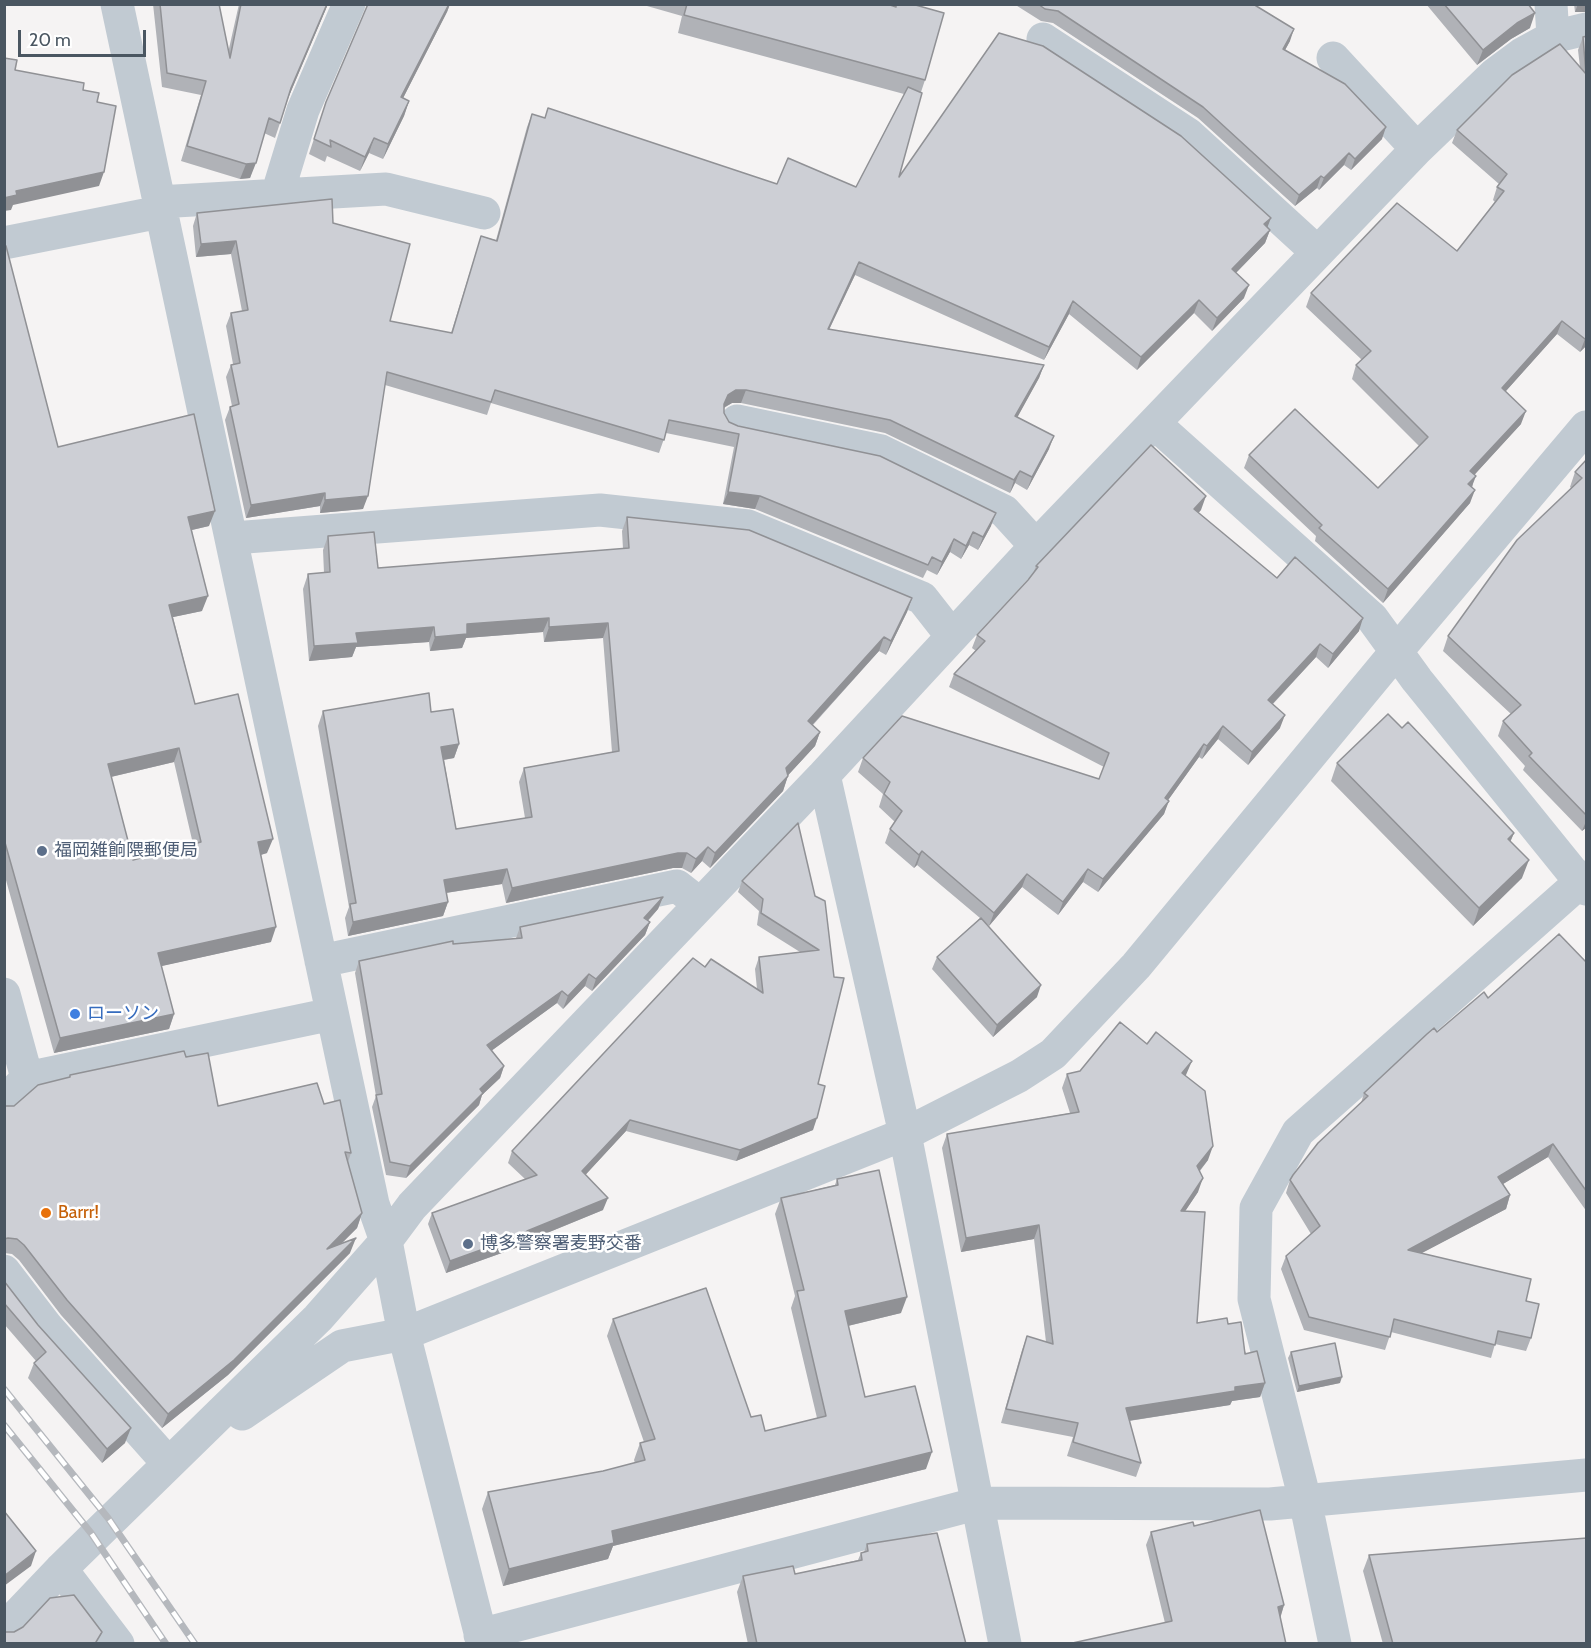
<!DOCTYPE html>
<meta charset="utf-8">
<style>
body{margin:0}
#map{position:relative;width:1591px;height:1648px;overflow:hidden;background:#f5f3f3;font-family:Cabin,sans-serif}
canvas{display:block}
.frame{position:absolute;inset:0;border:6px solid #4a5661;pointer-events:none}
.scale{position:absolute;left:18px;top:30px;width:128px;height:27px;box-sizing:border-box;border:3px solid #4a5661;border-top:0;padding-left:8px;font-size:18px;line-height:21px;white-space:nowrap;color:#4a5661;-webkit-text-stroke:4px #fff;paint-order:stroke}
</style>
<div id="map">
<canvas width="1591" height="1648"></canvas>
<div class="frame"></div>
<div class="scale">20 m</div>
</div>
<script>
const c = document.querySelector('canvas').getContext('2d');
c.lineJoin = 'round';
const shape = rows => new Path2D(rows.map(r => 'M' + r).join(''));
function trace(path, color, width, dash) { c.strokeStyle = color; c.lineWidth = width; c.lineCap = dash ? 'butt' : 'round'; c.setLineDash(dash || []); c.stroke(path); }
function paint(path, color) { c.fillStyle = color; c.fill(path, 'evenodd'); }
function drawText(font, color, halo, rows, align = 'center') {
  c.font = font + ' Cabin,"Noto Sans JP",sans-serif'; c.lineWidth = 5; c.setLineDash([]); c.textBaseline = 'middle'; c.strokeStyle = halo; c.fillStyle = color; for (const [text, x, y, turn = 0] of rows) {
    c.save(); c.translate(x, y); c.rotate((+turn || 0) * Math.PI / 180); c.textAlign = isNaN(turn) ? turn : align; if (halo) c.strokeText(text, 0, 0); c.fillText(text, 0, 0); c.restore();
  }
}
const street = shape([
 [117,4,373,1204,386,1241,404,1334,483,1644],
 [1551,4,1553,37],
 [1043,39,1188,134,1316,251],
 [1333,58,1417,149],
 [277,195,303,110,349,4],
 [158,202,386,189,484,213],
 [4,243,160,212],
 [737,421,881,451,1004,511,1036,546],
 [1154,423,1372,618,1417,680,1586,889],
 [233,538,600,510,748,526,922,598,951,635],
 [824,775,905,1134,1005,1644],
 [321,961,677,886,700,904],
 [4,994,27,1078],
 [4,1103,27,1078,332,1014],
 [4,1271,47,1327,168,1463],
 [242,1414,342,1346,404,1334,905,1134,1019,1076,1053,1054,1136,966,1385,665,1586,427],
 [61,1569,118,1644],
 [4,1629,61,1569,318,1318,386,1241,412,1206,824,775,1036,546,1417,149,1495,74,1522,54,1553,37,1586,29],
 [480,1635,979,1503,1270,1504,1586,1475],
 [1335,1644,1305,1500,1254,1299,1256,1208,1298,1132,1586,877]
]);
const rail = shape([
 [4,1389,108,1518,195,1644],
 [4,1425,91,1533,166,1644]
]);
const wall = shape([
 [153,4,219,4,228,53,239,4,328,4,289,96,275,138,264,133,250,178,240,179,181,161,201,95,162,87],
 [367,4,450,4,447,12,403,98,409,101,404,116,383,159,369,153,360,171,327,156,325,162,309,154,326,102,367,8],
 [640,4,887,4,925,80,921,92,899,177,1268,228,1270,230,1265,243,1236,273,1244,298,1212,331,1194,313,1137,370,1069,314,1044,360,855,275,829,330,1044,365,1039,378,1017,417,1049,449,1027,490,1015,483,1010,493,885,433,741,403,732,403,724,408,724,413,729,422,738,426,991,526,978,550,969,545,961,559,950,552,937,575,927,570,923,578,755,509,723,504,734,447,666,433,659,453,491,403,487,415,385,385,363,509,320,513,320,506,246,518,225,420,230,407,232,406,226,377,231,365,233,364,226,326,231,313,242,311,231,254,196,257,193,226,197,213,333,223,390,321,451,333,481,236,496,240,527,127,532,114,545,118,548,108,777,184,856,187,904,94,678,33,682,16],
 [1014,4,1253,4,1290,41,1285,50,1382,139,1351,170,1344,165,1319,190,1317,188,1295,206,1198,118,1053,23,1041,21],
 [1426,4,1528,4,1530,28,1511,39,1477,65],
 [1574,4,1587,4,1587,12,1575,12],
 [1587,36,1587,345,1580,352,1557,334,1505,392,1521,424,1474,475,1470,503,1383,603,1315,541,1316,536,1244,468,1249,455,1378,488,1419,446,1352,379,1356,365,1362,360,1306,307,1311,293,1457,251,1495,202,1493,200,1497,187,1499,184,1452,143,1457,130,1580,67,1578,50,1583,37],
 [4,245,58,447,209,526,192,530,202,611,173,617,195,704,267,853,261,855,271,942,161,966,174,1014,169,1029,54,1053,4,873],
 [174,762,193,844,133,860,111,777],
 [1587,459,1587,827,1582,831,1523,770,1525,766,1498,736,1503,721,1511,714,1443,651,1448,636,1571,488,1570,487,1575,472],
 [1201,510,1198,513,1277,578,1359,631,1328,668,1316,657,1273,704,1280,728,1248,765,1218,739,1202,759,1199,757,1168,800,1164,814,1098,892,1083,882,1058,915,1022,887,989,926,986,923,1037,997,993,1037,932,969,937,957,980,918,917,865,914,868,885,843,890,829,895,822,879,807,883,794,858,772,863,758,1099,779,1104,767,949,687,954,674,976,651,972,648,977,635,1028,580,1033,574,1036,566],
 [627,517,912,598,907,612,886,655,879,651,813,725,820,732,815,746,788,775,783,791,710,868,702,861,691,873,682,868,673,868,506,903,502,884,446,893,448,902,443,916,348,936,345,918,349,907,318,726,323,711,431,712,459,744,454,758,444,760,456,829,525,818,519,782,524,768,612,752,603,638,544,642,543,632,466,638,462,648,430,651,429,642,356,647,352,657,309,661,303,589,308,574,324,573,323,550,328,536,378,568,623,549,622,531],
 [1402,728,1514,833,1510,841,1522,878,1473,926,1331,781,1337,763],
 [742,881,815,896,825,901,818,1084,813,1130,736,1161,626,1131,585,1175,603,1210,525,1242,524,1245,446,1273,428,1224,432,1213,525,1179,508,1163,512,1151,705,967,757,989,755,969,759,957,800,952,757,925,759,911,738,892],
 [663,897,658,909,648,921,650,922,645,935,592,991,585,986,563,1009,557,1003,492,1050,504,1066,500,1078,482,1095,479,1105,406,1178,386,1175,372,1107,376,1096,355,973,359,961,453,944,516,938,520,927],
 [1587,963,1587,1212,1548,1157,1503,1184,1510,1195,1506,1209,1421,1253,1526,1301,1531,1338,1526,1351,1495,1344,1491,1358,1391,1332,1385,1350,1304,1330,1281,1269,1286,1256,1311,1234,1286,1193,1290,1180,1361,1103,1364,1093,1437,1032,1488,998],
 [186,1057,218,1106,324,1104,351,1153,348,1162,362,1213,357,1228,341,1244,350,1253,228,1375,162,1428,61,1315,19,1260,12,1254,4,1253,4,1106,14,1106,69,1077,70,1075],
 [1067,1074,1186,1076,1208,1160,1200,1171,1198,1192,1185,1211,1197,1323,1228,1324,1265,1383,1260,1397,1232,1401,1230,1405,1129,1421,1141,1463,1136,1477,1067,1456,1073,1437,1001,1423,1022,1350,1027,1336,1046,1342,1034,1239,961,1252,942,1148,947,1134,1070,1113,1062,1088],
 [837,1179,901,1313,848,1326,865,1397,926,1469,613,1546,608,1559,503,1586,482,1509,488,1492,603,1471,635,1463,634,1460,640,1443,644,1442,607,1336,613,1319,751,1417,765,1431,817,1418,791,1308,795,1296,775,1214,781,1198,835,1185],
 [4,1281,125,1443,102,1463,28,1378,34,1363,36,1361,4,1324],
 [1291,1352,1340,1383,1297,1392,1288,1358],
 [1194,1526,1284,1605,1280,1617,1165,1623,1146,1545,1151,1532],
 [867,1544,966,1644,748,1644,737,1592,743,1576,795,1574,858,1560,861,1553,864,1552],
 [1369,1555,1587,1644,1383,1644,1363,1571]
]);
const shadedWall = shape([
 [327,4,328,4,286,103,291,88],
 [449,4,450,4,447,12,396,112,401,97],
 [1578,4,1587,4,1587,12,1575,12],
 [1535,13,1530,28,1511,39,1477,65,1483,50,1517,23],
 [1294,29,1290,41,1279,61,1283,49],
 [409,101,404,116,383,159,388,144],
 [1386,127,1382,139,1351,170,1355,159],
 [374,138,369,153,360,171,365,157],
 [1349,153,1344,165,1319,190,1324,178],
 [256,163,250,178,240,179,246,164],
 [104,172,99,186,13,205,11,210,4,211,4,198,16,191],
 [1321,176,1317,188,1295,206,1299,195],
 [1271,218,1266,231,1264,224],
 [1270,230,1265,243,1227,282,1232,269],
 [236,241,231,254,196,257,201,244],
 [859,262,855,275,823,342,828,329],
 [1249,285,1244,298,1212,331,1217,318],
 [1199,300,1194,313,1137,370,1141,357],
 [1073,301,1069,314,1044,360,1049,347],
 [1562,321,1557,334,1497,401,1502,388],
 [1587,337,1587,345,1580,352,1585,339],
 [1044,365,1039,378,1011,429,1015,416],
 [736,390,746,390,741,403,732,403,723,408,724,404,728,395],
 [1526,411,1521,424,1466,484,1470,471],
 [1054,436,1049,449,1027,490,1032,477],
 [1020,471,1015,483,1010,493,1014,480],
 [1476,476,1471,489,1468,484],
 [1475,490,1470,503,1383,603,1388,589],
 [728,492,760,496,755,509,723,504],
 [325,493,320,506,246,518,251,505],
 [368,496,363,509,320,513,325,500],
 [1206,496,1201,510,1189,523,1194,509],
 [215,511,209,526,183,532,188,517],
 [996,513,991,526,978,550,983,537],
 [973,532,969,545,961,559,966,546],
 [954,539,950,552,937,575,942,562],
 [208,596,202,611,164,619,169,605],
 [912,598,907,612,886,655,891,641],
 [549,618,543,632,466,638,462,648,430,651,435,637,467,624],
 [1363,618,1359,631,1328,668,1333,654],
 [608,623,603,638,544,642,549,627],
 [434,627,429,642,356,647,352,657,309,661,314,646,356,633],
 [884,637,879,651,803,735,808,721],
 [1320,644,1316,657,1263,714,1268,700],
 [1285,715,1280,728,1248,765,1252,752],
 [1223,726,1218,739,1202,759,1207,746],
 [820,732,815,746,781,783,786,768],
 [459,744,454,758,436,761,441,747],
 [1204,744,1199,757,1161,810,1169,801,1164,814,1098,892,1103,879,1165,798],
 [179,748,174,762,102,779,108,764],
 [788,776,783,791,710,868,715,853],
 [1587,819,1587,827,1582,831],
 [1514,833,1507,850,1508,839],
 [273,839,267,853,253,857,258,842],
 [708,847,702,861,691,873,696,859],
 [922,851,917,865,914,868,919,855],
 [678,853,687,853,682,868,673,868,506,903,512,888],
 [1529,860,1522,878,1473,926,1479,908],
 [507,869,502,884,439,894,444,880],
 [1088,869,1083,882,1058,915,1063,902],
 [1027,874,1022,887,989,926,994,913],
 [663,897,658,909,639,930,644,918],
 [448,902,443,916,348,936,353,922],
 [650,922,645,935,592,991,596,979],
 [276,927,271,942,153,968,158,953],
 [589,974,585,986,563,1009,568,996],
 [1041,985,1037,997,993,1037,997,1025],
 [562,991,557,1003,483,1057,487,1045],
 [174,1014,169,1029,54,1053,60,1038],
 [1192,1061,1186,1075,1177,1087,1182,1073],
 [504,1066,500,1078,482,1095,479,1105,406,1178,410,1166,480,1089],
 [817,1118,813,1130,736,1161,740,1150],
 [630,1120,626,1131,578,1183,582,1171],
 [1553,1144,1548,1157,1493,1190,1498,1177],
 [1213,1146,1208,1160,1192,1180,1197,1166],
 [1203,1178,1198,1192,1176,1225,1181,1211],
 [1510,1195,1506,1209,1403,1263,1408,1250],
 [608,1198,603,1210,525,1242,524,1245,446,1273,450,1261],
 [362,1213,357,1228,321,1264,327,1249],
 [1039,1225,1034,1239,961,1252,966,1238],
 [356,1238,350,1253,228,1375,162,1428,168,1414],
 [907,1297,901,1313,839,1328,845,1311],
 [1342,1377,1340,1383,1297,1392,1299,1386],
 [1265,1383,1260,1397,1232,1401,1230,1405,1121,1422,1126,1408,1235,1387],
 [131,1428,125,1443,102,1463,107,1449],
 [932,1452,926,1469,613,1546,608,1559,503,1586,509,1569,612,1531],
 [36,1551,31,1566,4,1586,4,1576],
 [1284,1605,1280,1619,1278,1607]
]);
const building = shape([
 [160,4,219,4,230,58,241,4,327,4,291,88,280,123,269,118,256,163,246,164,187,146,206,81,167,73,160,4],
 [368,4,449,4,401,97,409,101,388,144,374,138,365,157,330,140,331,147,314,139,326,102,368,4],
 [687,4,887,4,896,7,896,4,912,4,944,13,925,80,684,15,687,4],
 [1038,4,1253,4,1294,29,1283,49,1345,84,1386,127,1355,159,1349,153,1324,178,1321,176,1299,195,1203,107,1058,11,1045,9,1038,4],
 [1444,4,1528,4,1535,13,1517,23,1483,50,1444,4],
 [999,33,1043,46,1181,136,1271,218,1264,224,1270,230,1232,269,1249,285,1217,318,1199,300,1141,357,1073,301,1049,347,859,262,828,329,1044,365,1015,416,1054,436,1032,477,1020,471,1014,480,890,420,746,390,736,390,728,395,724,404,724,413,729,422,738,426,880,456,996,513,983,537,973,532,966,546,954,539,942,562,932,557,928,565,760,496,728,492,739,434,669,420,664,440,495,390,491,402,387,372,368,496,325,500,325,493,251,505,230,407,239,404,231,365,240,363,231,313,248,310,236,241,201,244,197,213,332,199,333,223,410,244,390,321,452,333,481,236,497,241,532,114,545,118,548,108,777,184,788,158,856,187,908,87,922,93,899,177,999,33],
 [1587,36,1587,337,1585,339,1562,321,1502,388,1526,411,1470,471,1476,476,1468,484,1475,490,1388,589,1319,528,1322,525,1249,455,1295,409,1378,488,1428,437,1356,365,1371,351,1311,293,1397,203,1457,251,1504,191,1497,187,1507,174,1457,130,1512,75,1560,44,1586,74,1583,37,1587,36],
 [4,58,17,60,15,70,84,83,83,90,99,93,97,102,116,106,104,172,16,191,17,195,4,198,4,58],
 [4,245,6,246,58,447,194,414,215,511,188,517,208,596,169,605,195,704,238,694,273,839,258,842,276,927,158,953,174,1014,60,1038,4,839,4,245],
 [179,748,201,842,133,860,108,764,179,748],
 [1151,445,1206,496,1194,509,1277,578,1295,557,1363,618,1333,654,1320,644,1268,700,1285,715,1252,752,1223,726,1207,746,1204,744,1165,798,1169,801,1103,879,1088,869,1063,902,1027,874,994,913,922,851,919,855,890,829,902,811,884,794,890,782,863,758,902,716,1099,779,1109,753,954,674,985,641,977,635,1028,580,1038,567,1036,566,1151,445],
 [1587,459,1587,816,1529,756,1532,753,1503,721,1521,705,1448,636,1517,540,1582,478,1575,472,1587,459],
 [627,517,749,530,912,598,891,641,884,637,808,721,820,732,786,768,788,776,715,853,708,847,696,859,687,853,678,853,512,888,507,869,444,880,448,902,353,922,350,904,356,903,323,711,429,693,431,712,453,709,459,744,441,747,456,829,532,817,524,768,619,751,608,623,549,627,549,618,467,624,467,634,435,637,434,627,356,633,358,643,314,646,308,574,330,572,328,536,374,532,378,568,629,548,627,517],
 [1388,714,1402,728,1408,722,1514,833,1508,839,1529,860,1479,908,1337,763,1388,714],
 [798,823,815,896,825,901,834,977,844,978,818,1084,825,1086,817,1118,740,1150,630,1120,582,1171,608,1198,527,1231,528,1233,450,1261,432,1213,537,1175,512,1151,693,958,705,967,711,959,763,993,759,957,819,950,761,913,763,899,742,881,798,823],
 [663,897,644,918,650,922,596,979,589,974,568,996,562,991,487,1045,504,1066,480,1089,483,1093,410,1166,390,1162,376,1095,382,1094,359,961,453,941,453,944,522,938,520,927,663,897],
 [981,918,1041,985,997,1025,937,957,981,918],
 [1559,934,1587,963,1587,1192,1553,1144,1498,1177,1510,1195,1408,1250,1531,1279,1526,1301,1539,1304,1531,1338,1498,1331,1495,1345,1394,1319,1390,1337,1309,1317,1286,1256,1320,1226,1290,1180,1293,1175,1318,1143,1368,1096,1364,1093,1427,1034,1434,1028,1437,1032,1484,992,1488,998,1559,934],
 [1120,1022,1147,1044,1156,1032,1192,1061,1182,1073,1205,1091,1213,1146,1197,1166,1203,1178,1181,1211,1205,1212,1197,1323,1227,1318,1228,1324,1241,1322,1245,1354,1257,1351,1265,1383,1235,1387,1235,1391,1126,1408,1141,1463,1073,1442,1078,1423,1006,1409,1027,1336,1053,1344,1039,1225,966,1238,947,1134,1079,1112,1067,1074,1080,1071,1120,1022],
 [184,1051,186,1057,208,1053,218,1106,317,1083,324,1104,340,1100,351,1153,345,1152,362,1213,327,1249,356,1238,234,1360,168,1414,67,1300,24,1245,17,1239,8,1238,4,1239,4,1106,14,1106,38,1085,70,1077,70,1075,184,1051],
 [879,1170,907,1297,845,1311,865,1397,915,1386,932,1452,612,1531,614,1543,509,1569,488,1492,603,1471,645,1460,640,1443,655,1439,613,1319,706,1288,751,1417,761,1415,765,1431,826,1416,797,1291,804,1290,781,1198,838,1185,837,1179,879,1170],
 [4,1281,38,1325,131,1428,107,1449,34,1363,46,1352,4,1303,4,1281],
 [1335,1343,1342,1377,1299,1386,1291,1352,1335,1343],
 [1260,1510,1284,1605,1278,1607,1286,1644,1068,1644,1172,1621,1151,1532,1193,1522,1194,1526,1260,1510],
 [4,1511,36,1551,4,1576,4,1511],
 [937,1533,966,1644,757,1644,743,1576,793,1566,795,1574,862,1560,861,1553,868,1551,867,1544,937,1533],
 [1587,1538,1587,1644,1393,1644,1369,1555,1587,1538],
 [74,1595,102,1632,96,1642,97,1644,4,1644,4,1632,14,1632,23,1627,50,1598,74,1595]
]);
const markers = [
 [42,851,6,"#5c6f8a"],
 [75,1014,6,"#3f7fe0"],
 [46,1213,6,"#e8710a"],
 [468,1244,6,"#5c6f8a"]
];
const serviceNames = [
 ["福岡雑餉隈郵便局",54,851],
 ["博多警察署麦野交番",480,1244]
];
const shopNames = [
 ["ローソン",87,1014]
];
const foodNames = [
 ["Barrr!",58,1213]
];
trace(street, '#c1cad2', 33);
trace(rail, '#b5b8bd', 7);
trace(rail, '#fff', 4.5, [14]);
paint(wall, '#b0b2b7');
paint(shadedWall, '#909195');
paint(building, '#cdcfd5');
trace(building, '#909195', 1.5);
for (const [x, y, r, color] of markers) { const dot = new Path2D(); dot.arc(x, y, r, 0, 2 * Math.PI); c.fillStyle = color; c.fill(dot); trace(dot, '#fff', 2); }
drawText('18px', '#4e5e75', '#fff', serviceNames, 'left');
drawText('18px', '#366cbe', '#fff', shopNames, 'left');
drawText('18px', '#c56008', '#fff', foodNames, 'left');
</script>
